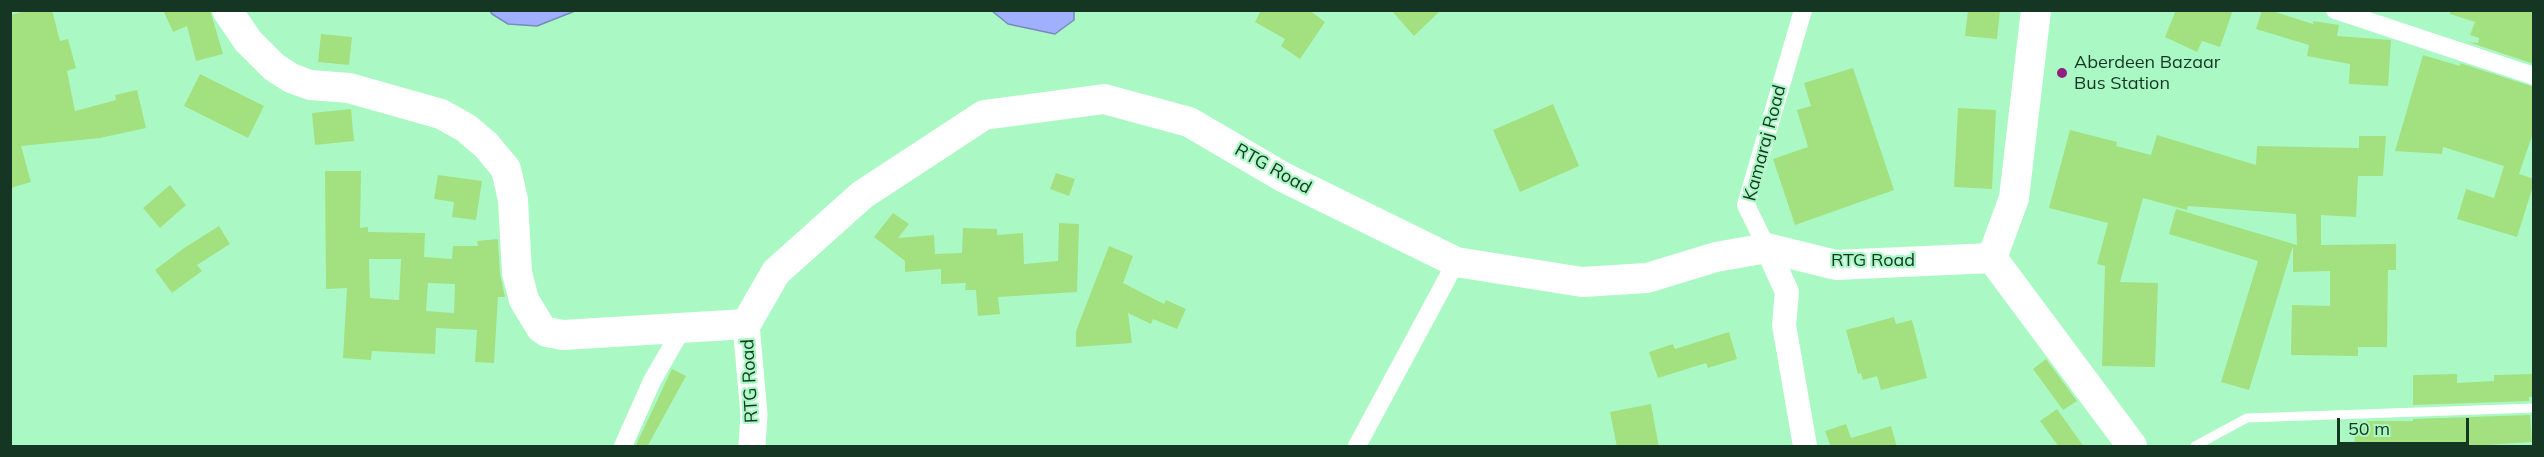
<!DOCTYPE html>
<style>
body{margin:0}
#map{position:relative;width:2544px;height:457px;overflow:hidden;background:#aaf9c5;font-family:Mulish,sans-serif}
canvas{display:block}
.frame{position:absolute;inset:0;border:12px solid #153622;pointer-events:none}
.scale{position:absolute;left:2337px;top:418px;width:132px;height:27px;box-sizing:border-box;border:3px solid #153622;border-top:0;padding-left:8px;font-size:18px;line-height:21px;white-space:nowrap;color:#153622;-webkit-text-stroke:4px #aaf9c5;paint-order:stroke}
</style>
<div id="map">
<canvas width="2544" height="457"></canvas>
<div class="frame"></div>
<div class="scale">50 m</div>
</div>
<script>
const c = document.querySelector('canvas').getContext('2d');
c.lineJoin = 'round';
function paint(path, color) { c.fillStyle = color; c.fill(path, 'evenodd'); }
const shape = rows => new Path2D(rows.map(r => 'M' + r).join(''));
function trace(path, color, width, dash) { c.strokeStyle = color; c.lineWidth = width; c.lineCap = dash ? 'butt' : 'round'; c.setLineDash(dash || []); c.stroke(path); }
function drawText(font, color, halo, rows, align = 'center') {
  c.font = font + ' Mulish,sans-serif'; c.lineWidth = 4.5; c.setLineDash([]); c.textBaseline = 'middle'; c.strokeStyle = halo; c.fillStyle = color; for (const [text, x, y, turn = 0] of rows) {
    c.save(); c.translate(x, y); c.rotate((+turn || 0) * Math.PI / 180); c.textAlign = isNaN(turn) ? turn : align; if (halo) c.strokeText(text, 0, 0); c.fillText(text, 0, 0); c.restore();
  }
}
const water = shape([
 [490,11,575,11,537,26,508,24,492,14,490,11],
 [992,11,1074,11,1074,20,1055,34,1008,24,992,11]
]);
const building = shape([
 [29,10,52,10,60,41,68,39,76,68,67,71,75,111,116,100,115,95,137,90,146,128,100,138,21,146,31,182,10,188,10,15],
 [163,10,210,10,223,54,196,61,187,26,173,32],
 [1261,10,1309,10,1325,22,1300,59,1281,46,1285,39,1255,22],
 [1391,10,1441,10,1414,36],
 [1968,10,2000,10,1997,39,1965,36],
 [2176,10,2233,10,2220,47,2202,41,2197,52,2165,37],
 [2262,10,2269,10,2313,24,2313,21,2339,25,2337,36,2391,40,2388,86,2349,84,2350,64,2307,56,2309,45,2256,29],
 [2450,10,2534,10,2534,64,2468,42,2478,43,2479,38,2470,35,2475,22,2450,14],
 [321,34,352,37,349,65,318,62],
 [2423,55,2460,66,2460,63,2534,87,2534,130,2519,174,2534,179,2534,183,2517,237,2457,219,2466,189,2494,198,2504,166,2443,147,2442,154,2395,151],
 [1853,68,1894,190,1795,225,1773,159,1808,147,1797,110,1811,106,1804,83],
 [200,74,264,106,248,138,184,106],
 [1553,104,1579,166,1520,192,1493,130],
 [1958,108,1996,110,1992,189,1954,187],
 [351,109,354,141,315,145,312,113],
 [2070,130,2117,142,2116,146,2151,155,2157,135,2256,165,2257,146,2359,148,2359,136,2386,136,2383,176,2358,176,2356,217,2321,215,2321,245,2396,244,2396,270,2388,270,2387,347,2358,347,2358,356,2291,355,2292,305,2330,306,2330,271,2293,272,2293,246,2249,390,2221,382,2258,261,2169,234,2176,209,2297,245,2296,214,2188,206,2187,210,2143,198,2120,282,2158,283,2155,367,2102,366,2105,266,2097,264,2108,223,2049,208],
 [325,171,361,171,360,228,368,227,368,232,425,233,424,257,452,259,453,246,478,246,477,241,498,239,500,274,505,297,498,297,494,363,475,362,477,330,436,328,435,354,372,351,371,360,343,358,347,288,326,289],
 [369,259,401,259,399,300,370,298],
 [428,283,455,284,454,313,426,311],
 [1056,173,1075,179,1069,196,1050,189],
 [438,175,482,181,476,220,452,217,454,202,434,199],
 [170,185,186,205,160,228,143,208],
 [893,213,909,224,898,238,934,235,935,254,962,253,963,228,997,229,997,235,1023,233,1024,264,1058,261,1059,223,1079,224,1077,292,998,297,1000,314,978,316,976,290,965,290,966,283,941,284,941,269,905,272,905,261,874,237],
 [219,226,230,244,197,265,202,271,172,293,155,270,184,248],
 [1109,246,1133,256,1123,283,1164,304,1166,300,1186,309,1177,329,1153,319,1151,324,1128,313,1132,343,1076,347,1076,331],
 [1894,317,1896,324,1912,320,1927,378,1881,390,1877,376,1863,380,1861,373,1858,374,1846,330],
 [1729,332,1737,359,1708,368,1706,363,1658,378,1649,352,1673,344,1675,349],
 [2046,359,2077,401,2063,410,2033,369],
 [672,369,686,376,647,447,635,447],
 [2457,374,2457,383,2494,381,2494,375,2534,374,2534,397,2529,397,2529,401,2413,405,2413,375],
 [1651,404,1659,447,1617,447,1610,412],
 [2057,409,2084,447,2059,447,2040,421],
 [2530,415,2532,442,2487,445,2487,447,2354,447,2356,421,2413,421,2413,419],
 [1846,424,1851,438,1891,426,1897,447,1831,447,1825,431]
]);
const service = shape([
 [2195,446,2247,418,2534,408]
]);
const minor = shape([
 [2335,10,2534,76],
 [1767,248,1746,205,1803,10],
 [623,446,652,381,683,327],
 [1357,446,1456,262]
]);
const tertiary = shape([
 [1767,248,1787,292,1784,325,1805,446]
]);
const secondary = shape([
 [746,324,754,415,752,446]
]);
const primary = shape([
 [227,10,248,41,274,67,291,78,310,85,349,88,441,114,466,128,486,145,506,169,513,200,517,273,524,300,541,328,547,332,563,335,746,324,776,272,862,195,984,115,1104,99,1189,122,1283,177,1456,262,1582,282,1647,278,1716,257,1767,248,1836,265,1992,258],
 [2036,10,2014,198,1992,258,2132,446]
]);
const markers = [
 [2062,73,6,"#911f80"]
];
const poiNames = [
 ["Aberdeen Bazaar",2074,63],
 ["Bus Station",2074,84]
];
const streetNames = [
 ["Kamaraj Road",1765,143,-75],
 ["RTG Road",1273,169,29],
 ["RTG Road",1873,261],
 ["RTG Road",750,381,-93]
];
paint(water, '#a1b0fe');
trace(water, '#778bbc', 1.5);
paint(building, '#a3e080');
trace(service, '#fff', 9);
trace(minor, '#fff', 18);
trace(tertiary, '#fff', 24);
trace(secondary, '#fff', 27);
trace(primary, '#fff', 30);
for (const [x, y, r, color] of markers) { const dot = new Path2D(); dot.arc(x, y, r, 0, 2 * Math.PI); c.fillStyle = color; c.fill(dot); trace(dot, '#aaf9c5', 2); }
drawText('18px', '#153622', '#aaf9c5', poiNames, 'left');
drawText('18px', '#153622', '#aaf9c5', streetNames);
</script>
